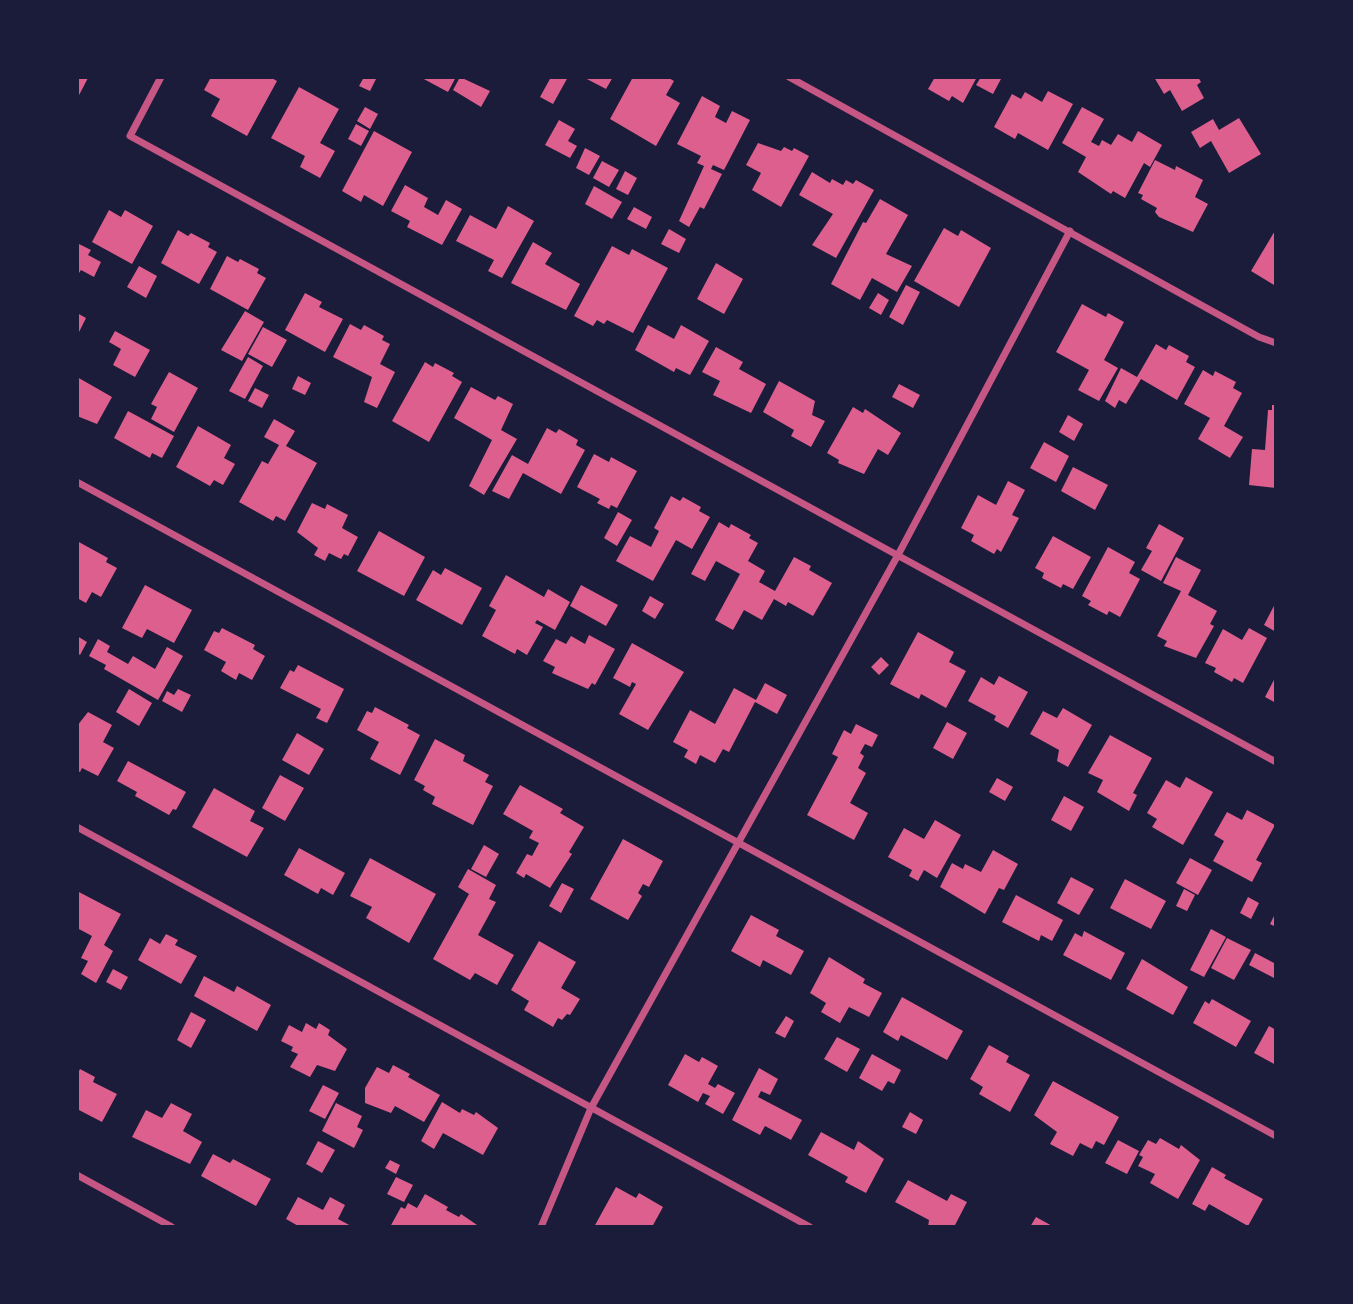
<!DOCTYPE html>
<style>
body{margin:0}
#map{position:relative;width:1353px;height:1304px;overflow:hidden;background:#1b1b3a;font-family:Rubik,sans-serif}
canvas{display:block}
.frame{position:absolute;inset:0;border:79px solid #1b1b3a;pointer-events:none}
</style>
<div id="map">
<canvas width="1353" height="1304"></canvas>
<div class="frame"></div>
</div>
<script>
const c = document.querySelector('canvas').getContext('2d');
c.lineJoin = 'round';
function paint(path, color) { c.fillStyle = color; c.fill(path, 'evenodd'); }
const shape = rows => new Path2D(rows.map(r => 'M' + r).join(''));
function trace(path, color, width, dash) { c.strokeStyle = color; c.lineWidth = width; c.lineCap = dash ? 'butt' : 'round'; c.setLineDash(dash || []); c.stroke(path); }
const building = shape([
 [77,77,88,78,77,99],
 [211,77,270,77,277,81,247,136,211,116,220,99,204,90],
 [364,77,377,77,370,91,359,86],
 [420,77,456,77,448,92],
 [460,77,490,91,481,107,453,90],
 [551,77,568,77,553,104,540,97],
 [583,77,613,77,606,89],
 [633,77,667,77,674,81,666,95,680,103,656,146,610,119],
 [935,77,977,77,963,103,952,96,949,101,928,89],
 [981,77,1002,77,993,94,976,85],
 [1154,77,1198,77,1201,82,1197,85,1204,98,1182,111,1170,90,1164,94],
 [299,87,339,109,320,143,335,151,320,178,300,167,305,156,271,138],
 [1048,91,1073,104,1048,150,1018,133,1015,139,994,127,1012,94,1021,99,1025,92,1042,102],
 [702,96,720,106,715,117,726,123,732,111,750,120,724,170,713,165,711,169,722,174,704,209,700,207,689,227,679,221,704,166,697,163,701,156,677,144],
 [365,107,378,114,370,129,357,121],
 [1082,107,1104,119,1091,142,1099,146,1102,140,1111,145,1118,134,1132,142,1138,131,1162,145,1150,167,1144,163,1125,198,1113,191,1111,194,1078,172,1086,157,1062,143],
 [1239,118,1261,154,1229,173,1211,141,1200,148,1191,132,1213,119,1219,130],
 [559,120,575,129,568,141,577,146,570,158,545,145],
 [356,124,369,131,361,146,348,139],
 [374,131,412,152,383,206,364,195,361,202,342,191],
 [758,143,781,151,784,147,792,151,794,148,809,156,781,207,752,190,761,173,746,165],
 [585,148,600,156,589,175,576,168],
 [1155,160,1175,170,1176,166,1203,180,1195,197,1208,204,1193,232,1159,217,1155,212,1157,208,1141,199,1143,195,1138,193],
 [602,161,619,170,609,187,593,178],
 [625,171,637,178,628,195,616,189],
 [812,172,830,183,832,179,843,185,846,180,853,184,856,180,874,190,836,258,812,245,833,214,799,195],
 [405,185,428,198,424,207,438,215,446,200,462,209,442,245,407,227,410,221,391,211],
 [594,186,622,202,612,219,585,204],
 [880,199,908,215,886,254,912,266,897,292,872,278,860,300,831,284,863,222,866,223],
 [508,206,534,221,502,278,488,271,494,260,456,241,470,215,496,229],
 [634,207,652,217,646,229,627,219],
 [109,210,121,217,125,210,153,226,132,264,92,242],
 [944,228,958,236,961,230,991,248,959,307,914,281],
 [669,229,686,239,679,253,661,244],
 [1276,229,1276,282,1274,285,1251,271],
 [178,230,188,236,191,233,210,243,208,247,217,252,199,284,161,263],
 [533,242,552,253,545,264,580,284,566,310,511,283],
 [77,243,91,250,88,255,101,262,94,277,81,270,77,276],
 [612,246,629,255,632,249,668,268,633,333,607,320,604,324,597,320,593,326,574,316],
 [227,256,238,262,240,259,259,269,257,273,266,278,248,310,210,289],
 [716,263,743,279,724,314,697,299],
 [139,266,157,276,146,298,127,287],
 [906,285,920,292,903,325,889,317],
 [305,293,322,302,319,307,343,319,325,352,285,330],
 [878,293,889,300,881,315,869,308],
 [1082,304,1106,317,1108,313,1124,322,1104,360,1118,368,1099,401,1078,390,1089,370,1056,352],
 [245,311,264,322,242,361,221,350],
 [77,313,86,318,79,332,77,331],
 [350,324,361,330,364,325,384,336,382,340,390,344,380,364,395,372,377,408,364,402,372,377,333,357],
 [648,325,674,339,681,325,709,341,690,375,676,368,674,372,635,350],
 [263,327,287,340,272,367,248,354],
 [115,331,150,350,135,377,113,365,121,349,109,342],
 [1156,344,1166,350,1169,345,1189,356,1186,362,1195,367,1177,400,1141,379,1126,404,1119,400,1115,408,1105,401,1121,368,1137,377],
 [716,347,743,362,739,369,766,384,751,413,713,395,720,381,702,372],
 [248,357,263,366,245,399,229,391],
 [425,362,433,367,435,363,454,373,452,376,462,382,429,442,392,421],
 [1203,370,1213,376,1215,371,1236,382,1233,388,1242,393,1224,426,1243,437,1230,458,1198,439,1210,418,1184,404],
 [169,372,198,388,174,432,151,419,157,407,151,404],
 [298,376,311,383,305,395,292,389],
 [77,377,112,397,97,424,77,416],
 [779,381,815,401,812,415,825,421,811,447,791,436,794,430,763,412],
 [899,384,920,395,913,408,892,397],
 [471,387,495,400,498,396,513,404,501,430,517,439,484,495,469,486,492,440,454,418],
 [255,388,269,395,262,408,248,401],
 [1272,405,1276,405,1276,488,1249,485,1252,449,1265,450,1268,410,1272,410],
 [853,407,863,413,865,409,901,433,888,455,878,449,864,474,838,463,839,460,827,453],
 [128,411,174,436,162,458,152,453,150,458,114,438],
 [1068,415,1083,424,1074,441,1059,432],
 [274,419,295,431,286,446,317,463,285,521,276,516,273,521,239,502,262,461,268,464,279,445,264,437],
 [198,426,231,445,224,458,235,464,223,485,214,480,210,486,176,467],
 [547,428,556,433,559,429,578,440,576,445,585,450,561,494,523,473,509,499,492,491,512,455,528,464],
 [1044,442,1069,456,1056,482,1030,468],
 [594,454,609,462,611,457,637,471,617,508,611,505,609,509,597,503,600,499,577,487],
 [1073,467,1108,485,1095,510,1061,491],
 [1008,481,1025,490,1012,515,1019,518,1001,552,997,549,994,554,971,541,974,535,961,528,978,495,996,505],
 [671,496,680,501,683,497,701,507,699,511,710,517,692,549,676,540,653,581,616,561,630,536,651,547,659,531,654,528],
 [312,503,325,509,327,504,348,515,342,528,358,537,348,556,344,554,341,559,329,553,325,561,314,555,318,548,297,532],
 [618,512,632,520,617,546,604,538],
 [719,522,729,528,731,524,751,535,749,538,758,543,748,561,765,571,759,582,775,591,794,557,811,566,809,570,832,583,813,616,788,602,786,606,774,599,762,620,744,610,733,630,715,620,740,574,716,561,705,581,691,574],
 [1159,524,1184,538,1161,581,1141,570,1152,551,1146,548],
 [379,531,425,557,404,596,357,571],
 [1053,536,1091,557,1073,589,1063,584,1061,588,1042,578,1044,573,1035,568],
 [77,541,108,558,106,562,117,568,101,597,92,592,86,603,77,598],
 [1108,547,1135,562,1129,573,1140,579,1120,617,1109,611,1107,615,1088,605,1091,601,1082,596],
 [1176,557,1201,570,1188,595,1217,611,1210,624,1214,626,1196,658,1164,646,1167,641,1157,636,1181,591,1163,583],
 [445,568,482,588,462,625,416,600,433,570,441,575],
 [506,575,544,597,548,589,570,602,555,630,537,620,535,623,543,627,527,655,517,649,515,654,482,636,496,610,489,606],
 [145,585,192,610,174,643,147,629,142,638,122,628],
 [581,585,618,605,606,626,570,606],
 [650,596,664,604,655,619,642,611],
 [1276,602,1276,632,1264,625],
 [222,628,255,645,253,649,265,656,252,680,239,673,236,680,221,671,226,662,204,650,214,631,219,633],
 [1249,628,1267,638,1243,683,1234,678,1232,682,1214,672,1216,668,1205,663,1223,629,1242,640],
 [918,632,954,652,949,662,966,671,946,708,921,694,919,699,890,684],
 [589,635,615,649,595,685,592,683,588,689,552,673,555,667,543,661,556,639,566,644,571,636,585,644],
 [77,636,87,642,80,655,77,653],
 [98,639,110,646,107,652,128,664,133,656,155,669,167,647,183,656,158,700,104,669,106,665,89,656],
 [632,643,684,672,648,730,619,714,636,684,632,682,630,687,613,678],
 [881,657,889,665,879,675,871,667],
 [298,665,344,689,327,723,316,718,321,709,280,688,290,670,294,672],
 [999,676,1028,692,1008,728,994,720,996,716,968,701,981,677,994,685],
 [1276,676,1276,703,1265,697],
 [765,683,787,695,777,714,755,702,729,752,723,749,715,763,700,755,696,764,684,757,688,750,673,742,690,710,715,724,734,688,756,700],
 [129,689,152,703,139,726,116,712],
 [178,689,191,695,182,712,162,701,167,691,174,695],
 [375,707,409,725,407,728,420,735,400,775,370,759,379,742,357,730,367,711,372,713],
 [1063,708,1092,725,1068,767,1057,761,1059,750,1030,734,1043,711,1057,718],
 [88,712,112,725,103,742,114,748,98,776,82,768,80,772,77,771,77,726],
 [947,722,967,733,953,759,933,748],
 [856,724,878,735,872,747,865,744,860,753,864,756,858,768,866,773,850,803,868,813,854,840,807,815,838,757,832,754,844,730,851,734],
 [297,733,324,749,309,775,282,760],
 [1110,735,1152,758,1133,793,1137,795,1129,811,1097,792,1103,780,1088,773],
 [435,739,465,755,463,761,489,775,485,782,493,786,473,825,432,804,435,797,423,790,425,786,414,780],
 [128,761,186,792,176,810,173,809,169,815,135,796,137,792,117,781],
 [280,775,304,788,285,821,262,808],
 [1186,777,1213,792,1183,845,1152,827,1157,819,1147,813,1166,780,1180,788],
 [997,778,1013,787,1005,801,989,792],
 [520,785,563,809,560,813,584,827,569,852,572,854,550,888,526,874,524,878,516,873,527,854,532,856,539,843,529,838,533,831,503,814],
 [214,788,255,811,250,821,264,828,247,857,192,827],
 [1064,796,1084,807,1071,831,1051,820],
 [1247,810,1275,825,1256,860,1262,863,1252,882,1213,861,1224,841,1214,835,1227,812,1242,820],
 [935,820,961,835,937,878,924,870,918,881,909,876,912,870,888,857,904,828,924,839],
 [623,839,663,861,649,887,643,884,638,893,642,896,628,920,590,899],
 [484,845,499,854,486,877,471,869],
 [299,848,345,873,333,895,321,888,318,894,284,875],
 [993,850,1018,864,1004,890,999,888,985,914,940,887,952,863,963,869,965,864,981,872],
 [370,858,436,894,409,943,366,918,372,907,350,896],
 [1190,858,1212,870,1198,895,1176,883],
 [468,869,496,885,489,899,496,902,478,935,514,955,497,985,475,973,470,980,433,959,469,894,458,887],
 [1071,877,1094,889,1079,915,1057,903],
 [1125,879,1166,901,1151,929,1110,908],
 [562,883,574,889,561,913,549,906],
 [1184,889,1195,895,1187,911,1176,906],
 [77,891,121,914,104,945,113,951,96,983,81,974,88,961,81,958,92,936,77,928],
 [1016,895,1063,920,1052,941,1041,935,1039,941,1002,922],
 [1248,897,1259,903,1251,919,1240,913],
 [1276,912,1276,927,1270,924],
 [751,915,779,930,776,936,804,951,791,975,763,960,760,967,731,951],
 [1211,929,1226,937,1204,977,1190,970],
 [1084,931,1125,953,1111,980,1063,955,1075,933,1082,937],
 [166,934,178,940,175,945,197,956,181,984,138,960,150,938,160,944],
 [1227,938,1251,950,1234,980,1211,968],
 [539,941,576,962,561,988,580,999,570,1015,567,1014,562,1020,558,1018,553,1027,524,1010,529,1001,511,990],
 [1255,953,1276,964,1276,979,1249,965],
 [829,957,865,979,863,983,882,993,869,1017,849,1007,840,1023,821,1012,826,1003,810,993],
 [1142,959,1188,987,1173,1015,1126,989],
 [113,969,128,977,121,990,106,982],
 [204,976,234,992,237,986,271,1005,257,1031,194,996],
 [902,997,963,1031,947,1060,901,1035,898,1041,883,1032],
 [1212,999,1251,1021,1236,1047,1193,1023,1205,1001,1209,1004],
 [191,1012,206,1020,191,1048,177,1040],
 [786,1016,794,1021,785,1038,775,1033],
 [306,1023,316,1029,319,1023,330,1030,328,1035,347,1049,335,1071,317,1065,310,1077,290,1067,298,1054,291,1051,293,1047,281,1041,289,1025,302,1032],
 [1269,1026,1276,1030,1276,1065,1254,1053],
 [837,1037,860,1049,847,1072,824,1059],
 [989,1045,1009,1056,1006,1062,1030,1075,1010,1112,979,1094,983,1087,970,1079],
 [685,1054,699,1062,702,1057,718,1066,708,1084,715,1088,718,1084,735,1093,723,1114,705,1104,710,1096,703,1093,698,1102,668,1085],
 [872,1054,901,1070,894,1084,888,1081,882,1091,859,1078],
 [393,1065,410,1074,408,1077,440,1095,424,1122,395,1106,391,1113,365,1103,365,1088,377,1067,389,1073],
 [759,1068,778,1079,770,1095,761,1091,758,1097,802,1120,791,1140,765,1126,760,1135,732,1120],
 [80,1069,95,1077,93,1082,117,1094,102,1122,77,1109,77,1075],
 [1053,1081,1119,1117,1104,1145,1096,1141,1092,1149,1080,1143,1073,1156,1050,1144,1057,1132,1034,1115],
 [323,1085,339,1093,325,1119,309,1111],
 [442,1102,460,1113,462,1109,474,1115,476,1112,498,1128,483,1155,443,1133,434,1149,421,1141],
 [171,1103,192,1114,183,1131,202,1142,190,1164,132,1137,146,1110,162,1118],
 [336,1103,362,1116,357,1127,363,1130,354,1148,322,1131],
 [910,1112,923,1120,916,1134,902,1127],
 [821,1132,854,1150,858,1141,884,1159,866,1193,845,1182,848,1177,808,1155],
 [1160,1138,1179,1149,1181,1145,1200,1160,1178,1199,1150,1183,1155,1174,1138,1166,1143,1157,1139,1155,1148,1140,1156,1144],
 [1118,1140,1139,1151,1127,1174,1105,1163],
 [318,1141,335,1150,322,1173,306,1164],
 [213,1154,230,1163,233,1159,271,1179,256,1206,201,1176],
 [390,1160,400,1165,396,1174,385,1168],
 [1212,1167,1226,1175,1224,1178,1263,1199,1248,1226,1209,1204,1205,1211,1192,1204],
 [396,1177,413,1185,404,1202,387,1194],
 [908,1180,947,1201,951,1194,967,1202,954,1227,928,1227,929,1220,895,1202],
 [616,1187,636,1198,639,1193,663,1207,652,1227,594,1227],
 [425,1194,448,1207,446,1210,459,1217,461,1214,480,1227,390,1227,401,1207,405,1209,408,1203,417,1208],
 [298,1197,323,1210,330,1197,345,1205,338,1219,353,1227,300,1227,286,1219],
 [1036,1217,1054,1227,1030,1227]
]);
const minor = shape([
 [161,77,130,136,1276,762],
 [789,77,1259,337,1276,343],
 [77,482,1276,1136],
 [77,827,810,1227],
 [77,1175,172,1227],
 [541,1227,591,1108,898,555,1070,231]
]);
paint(building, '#dd5f8e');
trace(minor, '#c65784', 7);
</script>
